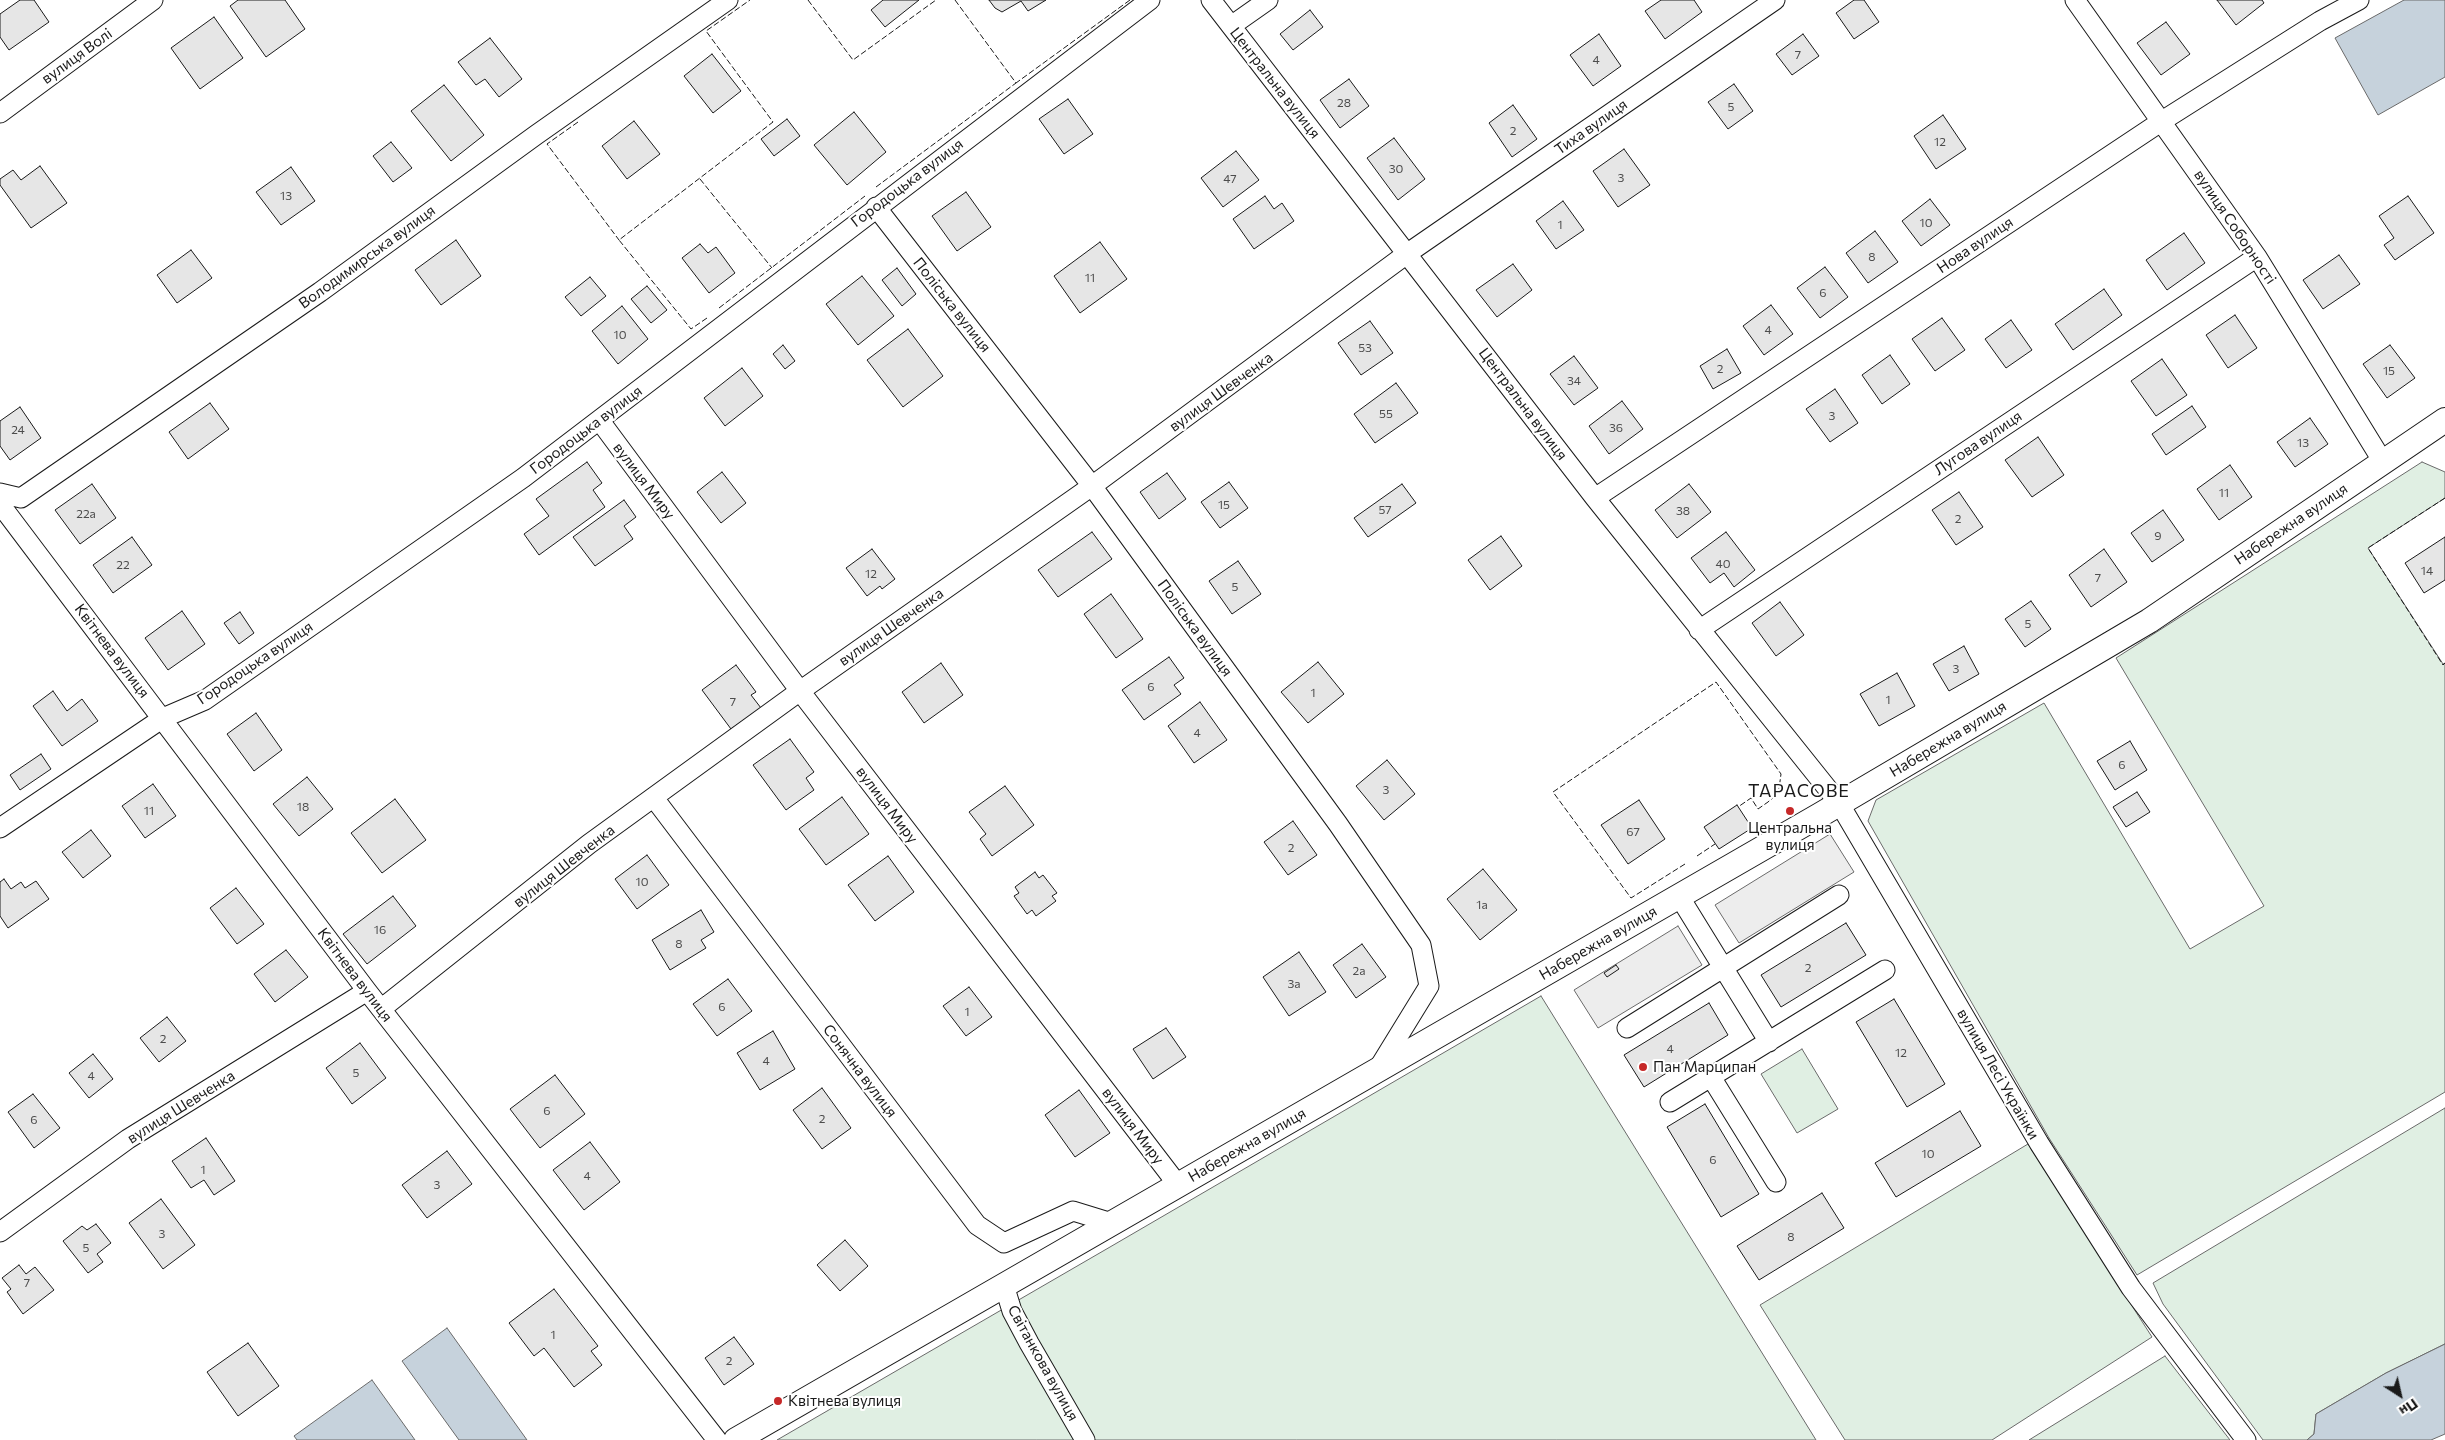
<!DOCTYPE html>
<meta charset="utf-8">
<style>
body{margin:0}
#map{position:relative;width:2445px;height:1440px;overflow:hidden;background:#fff;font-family:Commissioner,sans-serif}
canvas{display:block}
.north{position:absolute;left:2375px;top:1370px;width:50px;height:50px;-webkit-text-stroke:4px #fff;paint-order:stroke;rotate:145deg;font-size:14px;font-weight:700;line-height:20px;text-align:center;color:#1a1a1a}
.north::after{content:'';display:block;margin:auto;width:18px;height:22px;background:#1a1a1a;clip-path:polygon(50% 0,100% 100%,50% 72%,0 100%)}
</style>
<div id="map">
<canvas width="2445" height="1440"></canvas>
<div class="north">Пн</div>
</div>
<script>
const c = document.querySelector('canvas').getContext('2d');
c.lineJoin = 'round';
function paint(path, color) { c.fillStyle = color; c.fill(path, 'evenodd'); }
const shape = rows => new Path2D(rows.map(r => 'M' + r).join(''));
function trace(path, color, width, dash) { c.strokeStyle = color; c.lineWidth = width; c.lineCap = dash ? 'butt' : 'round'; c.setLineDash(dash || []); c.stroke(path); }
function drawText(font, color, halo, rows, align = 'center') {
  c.font = font + ' Commissioner,sans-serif'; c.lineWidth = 4; c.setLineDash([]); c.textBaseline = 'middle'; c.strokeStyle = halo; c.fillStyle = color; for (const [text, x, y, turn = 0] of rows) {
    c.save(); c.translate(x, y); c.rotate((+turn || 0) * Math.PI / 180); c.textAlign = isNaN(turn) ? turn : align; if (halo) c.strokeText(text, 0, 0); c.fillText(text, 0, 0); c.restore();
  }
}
const green = shape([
 [2422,462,2445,472,2445,498,2368,548,2443,664,2445,663,2445,1092,2137,1275,2049,1138,1868,821,1876,800,2044,703,2190,949,2264,906,2116,658,2422,462],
 [1541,996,1816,1440,777,1440,1110,1247,1541,996],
 [1802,1049,1838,1109,1797,1133,1761,1074,1802,1049],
 [2445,1108,2445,1344,2386,1373,2316,1414,2314,1434,2307,1440,2263,1440,2163,1304,2153,1283,2445,1108],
 [2028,1144,2152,1337,1992,1440,1845,1440,1760,1305,2028,1144],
 [2165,1356,2230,1440,2029,1440,2165,1356]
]);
const parking = shape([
 [1830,834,1854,872,1739,943,1715,905,1830,834],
 [1678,926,1702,965,1598,1028,1574,990,1678,926]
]);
const water = shape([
 [2404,0,2445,0,2445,77,2378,115,2335,38,2404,0],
 [447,1328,527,1440,459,1440,402,1361,447,1328],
 [2445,1344,2445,1434,2431,1440,2307,1440,2314,1434,2316,1414,2386,1373,2445,1344],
 [372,1380,415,1440,297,1440,294,1436,372,1380]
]);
const building = shape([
 [20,0,34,0,49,22,9,50,0,37,0,14,20,0],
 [238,0,285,0,305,29,266,57,230,6,238,0],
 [883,0,919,0,885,27,871,10,883,0],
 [989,0,1046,0,1028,11,1021,1,1002,12,995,8,989,0],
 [1661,0,1694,0,1702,12,1665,39,1645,11,1661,0],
 [1854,0,1864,0,1879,22,1854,39,1836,13,1854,0],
 [2217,0,2262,0,2264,3,2236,25,2217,0],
 [1310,10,1323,27,1293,50,1280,34,1310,10],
 [214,17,243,58,200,89,171,48,214,17],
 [2166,22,2190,54,2161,75,2137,43,2166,22],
 [1599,34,1621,66,1593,86,1570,55,1599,34],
 [1803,34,1819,56,1792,75,1776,54,1803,34],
 [490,38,522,79,499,97,485,79,476,85,458,62,490,38],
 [712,54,741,91,713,113,684,76,712,54],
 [1349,79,1369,106,1340,128,1320,100,1349,79],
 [1734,84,1753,111,1728,129,1708,102,1734,84],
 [444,85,484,135,451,161,411,111,444,85],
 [1068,99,1093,134,1064,154,1039,119,1068,99],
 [1513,105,1537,139,1512,157,1489,123,1513,105],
 [854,112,886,152,847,185,814,145,854,112],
 [1943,115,1966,149,1936,169,1914,136,1943,115],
 [787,119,800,136,774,156,761,139,787,119],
 [634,121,660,154,627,179,602,146,634,121],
 [1394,138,1425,179,1398,200,1367,158,1394,138],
 [391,142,412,168,393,182,373,156,391,142],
 [1624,149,1650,185,1618,207,1593,171,1624,149],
 [1236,151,1259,180,1223,207,1201,178,1236,151],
 [40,166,67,203,31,228,0,185,0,179,13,170,21,180,40,166],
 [291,167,315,201,281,225,256,192,291,167],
 [966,192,991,227,957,251,932,216,966,192],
 [1265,196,1274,209,1282,203,1294,221,1254,249,1233,219,1265,196],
 [2408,196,2434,233,2395,260,2384,245,2394,238,2379,216,2408,196],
 [1930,199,1950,225,1921,246,1902,221,1930,199],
 [1563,201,1584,230,1556,249,1536,221,1563,201],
 [1875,231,1898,262,1868,283,1846,253,1875,231],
 [2184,233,2205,263,2167,290,2146,260,2184,233],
 [456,240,481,276,441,305,415,270,456,240],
 [1100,242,1127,279,1080,313,1054,276,1100,242],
 [700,244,708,253,716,247,735,273,709,293,682,258,700,244],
 [191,250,212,278,177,303,157,275,191,250],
 [2339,255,2360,284,2323,309,2303,280,2339,255],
 [1513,264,1532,290,1497,317,1476,290,1513,264],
 [1825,267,1848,297,1820,318,1797,288,1825,267],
 [897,268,916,294,902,306,882,280,897,268],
 [862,276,894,316,858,345,826,304,862,276],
 [590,277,606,296,581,316,565,297,590,277],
 [647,286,667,310,651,323,631,299,647,286],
 [2104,289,2122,315,2073,350,2055,324,2104,289],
 [1771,305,1793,334,1764,355,1743,326,1771,305],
 [622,306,648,339,618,364,592,331,622,306],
 [2235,315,2257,348,2228,368,2206,335,2235,315],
 [1942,318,1965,350,1935,371,1912,339,1942,318],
 [2011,320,2032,350,2006,368,1985,339,2011,320],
 [1370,321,1393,353,1361,375,1338,343,1370,321],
 [908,329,943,376,903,407,867,360,908,329],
 [783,345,795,361,785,369,773,354,783,345],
 [2390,345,2415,378,2387,398,2363,364,2390,345],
 [1727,349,1741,373,1713,389,1700,366,1727,349],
 [1890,355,1910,384,1882,404,1862,375,1890,355],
 [1574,356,1598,388,1574,405,1550,374,1574,356],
 [2162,359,2187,395,2156,416,2131,381,2162,359],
 [742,368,763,396,725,426,704,398,742,368],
 [1396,383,1418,413,1375,443,1354,414,1396,383],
 [1835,389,1858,423,1830,442,1806,409,1835,389],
 [1622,401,1643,429,1609,454,1589,426,1622,401],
 [210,403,229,429,188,459,169,432,210,403],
 [2192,406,2206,427,2166,455,2152,434,2192,406],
 [20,407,41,438,10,460,0,446,0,421,20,407],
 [2310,418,2328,444,2295,467,2277,442,2310,418],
 [2038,437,2064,475,2032,497,2005,460,2038,437],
 [587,462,602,483,593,490,605,507,539,555,524,534,549,516,536,499,587,462],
 [2230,465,2252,497,2219,520,2197,489,2230,465],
 [722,472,746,503,721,523,697,492,722,472],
 [1167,473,1186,499,1159,519,1140,492,1167,473],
 [1229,482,1248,508,1220,528,1201,502,1229,482],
 [92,484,116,518,80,544,55,510,92,484],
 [1402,484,1416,503,1368,537,1354,518,1402,484],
 [1689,484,1711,512,1677,538,1655,510,1689,484],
 [1959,492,1983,527,1956,545,1932,510,1959,492],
 [624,500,636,517,624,526,633,539,595,566,573,537,624,500],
 [2163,510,2184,540,2152,562,2131,533,2163,510],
 [1092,532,1112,559,1058,597,1038,570,1092,532],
 [1726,532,1755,570,1734,587,1724,573,1710,583,1691,558,1726,532],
 [1501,536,1522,566,1490,590,1468,560,1501,536],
 [132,537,152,565,113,593,93,565,132,537],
 [2445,537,2445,580,2424,593,2405,563,2445,537],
 [872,549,895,579,882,589,880,586,867,596,846,568,872,549],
 [2104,549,2127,582,2091,607,2069,575,2104,549],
 [1238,561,1261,594,1232,614,1209,581,1238,561],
 [1111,594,1143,639,1116,658,1084,614,1111,594],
 [2031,601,2051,629,2025,647,2005,619,2031,601],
 [1780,602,1804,635,1776,656,1752,623,1780,602],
 [182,611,205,644,168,670,145,638,182,611],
 [240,612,254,633,239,644,224,623,240,612],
 [1964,646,1979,674,1949,691,1933,664,1964,646],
 [1169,657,1184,678,1174,685,1181,694,1144,720,1122,690,1169,657],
 [1318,662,1344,694,1308,723,1281,692,1318,662],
 [941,663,963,695,924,723,902,692,941,663],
 [736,665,756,692,751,695,761,708,731,729,702,690,736,665],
 [1897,673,1915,706,1879,726,1860,694,1897,673],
 [53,691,67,711,82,699,98,721,62,746,33,706,53,691],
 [1200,702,1227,740,1194,763,1168,726,1200,702],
 [256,713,282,750,254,771,227,734,256,713],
 [790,739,814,772,806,778,814,790,786,810,753,765,790,739],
 [2130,741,2147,770,2115,790,2097,761,2130,741],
 [41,754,51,769,20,790,10,775,41,754],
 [1387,760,1415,794,1384,820,1356,786,1387,760],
 [307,777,333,809,299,836,273,804,307,777],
 [153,784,176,816,145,838,122,806,153,784],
 [1005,786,1034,825,992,856,980,839,986,834,969,812,1005,786],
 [2137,792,2150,812,2126,827,2113,807,2137,792],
 [842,797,869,834,826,865,799,829,842,797],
 [395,799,426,840,382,873,351,833,395,799],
 [1639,800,1665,839,1628,864,1601,825,1639,800],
 [1737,805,1752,828,1719,849,1704,827,1737,805],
 [1293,821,1317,855,1288,875,1264,842,1293,821],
 [91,830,111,856,83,878,62,852,91,830],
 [647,855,669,885,637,909,615,879,647,855],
 [888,856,914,892,875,921,848,885,888,856],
 [1483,869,1517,910,1480,940,1447,899,1483,869],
 [1035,872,1039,878,1043,875,1057,893,1052,896,1056,901,1036,916,1032,910,1027,914,1014,896,1019,893,1015,887,1035,872],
 [4,879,11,889,21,882,25,888,36,881,49,899,8,928,0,916,0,882,4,879],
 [236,888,264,924,237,944,210,908,236,888],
 [393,896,416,926,367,964,343,934,393,896],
 [701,910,714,932,701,940,706,948,670,970,652,940,701,910],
 [1846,923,1866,955,1781,1007,1761,975,1846,923],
 [1362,944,1386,977,1356,998,1333,965,1362,944],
 [286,950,308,977,275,1002,254,974,286,950],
 [1299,952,1326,992,1289,1016,1263,977,1299,952],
 [1616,965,1619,969,1607,977,1604,973,1616,965],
 [728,979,752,1011,717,1036,693,1004,728,979],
 [969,987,992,1017,966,1036,943,1006,969,987],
 [1894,999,1945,1084,1907,1107,1856,1022,1894,999],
 [1709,1003,1728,1035,1644,1087,1624,1055,1709,1003],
 [167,1017,186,1041,159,1062,140,1038,167,1017],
 [1166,1028,1186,1057,1153,1079,1133,1049,1166,1028],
 [773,1031,795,1069,760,1090,737,1053,773,1031],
 [360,1043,386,1078,352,1104,326,1068,360,1043],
 [93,1054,113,1079,89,1098,69,1073,93,1054],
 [555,1075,585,1114,540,1148,510,1109,555,1075],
 [822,1088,851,1128,822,1149,793,1110,822,1088],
 [1079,1090,1110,1133,1075,1157,1045,1115,1079,1090],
 [33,1094,60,1128,34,1148,8,1112,33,1094],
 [1705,1104,1759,1194,1721,1217,1667,1127,1705,1104],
 [1960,1111,1981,1146,1896,1197,1875,1163,1960,1111],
 [206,1138,235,1181,214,1195,204,1180,191,1188,172,1161,206,1138],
 [590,1142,620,1182,584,1210,553,1170,590,1142],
 [447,1151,472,1184,427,1218,402,1185,447,1151],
 [1822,1193,1844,1228,1759,1280,1737,1246,1822,1193],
 [161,1199,195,1245,163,1269,129,1223,161,1199],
 [96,1224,111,1243,97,1254,103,1262,88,1273,63,1241,82,1226,87,1230,96,1224],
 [845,1240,868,1266,840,1291,817,1265,845,1240],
 [19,1265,26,1274,35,1267,54,1290,23,1314,7,1292,11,1289,2,1278,19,1265],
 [554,1289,598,1346,591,1351,602,1365,574,1387,544,1348,534,1356,509,1323,554,1289],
 [734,1337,754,1364,724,1385,705,1358,734,1337],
 [248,1343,279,1386,238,1416,207,1372,248,1343]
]);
const minor = shape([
 [1211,0,1595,498,1839,803,2039,1143,2131,1288,2246,1440],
 [2075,0,2257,257,2383,462],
 [1231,26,1268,0],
 [0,113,153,0],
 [876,207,1092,486,1338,824,1421,945,1429,986,1378,1069],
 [600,421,800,691,1178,1185],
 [0,493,21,498,320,292,536,135,728,0],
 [1595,498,2162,121,2320,21,2359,0],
 [0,504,367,991,717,1440],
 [1699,630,2257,257],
 [654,798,977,1225,1004,1243,1073,1211,1112,1223],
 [0,828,163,718,205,700,523,478,1150,0],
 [1679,896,1769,1042],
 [381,1009,589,844,800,691,1092,486,1408,253,1775,0],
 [1627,1028,1839,895],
 [1711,1077,1776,1182],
 [1670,1102,1885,970],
 [0,1232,128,1139,367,991],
 [1004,1285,1012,1311,1029,1343,1085,1440]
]);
const tertiary = shape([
 [736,1440,1820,815,2149,621,2445,420]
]);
const fence = shape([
 [808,0,853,60,936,0],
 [955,0,1016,83,1130,0],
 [578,122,547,144,619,240],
 [700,179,772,268],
 [876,187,1016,83],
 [719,308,865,196],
 [707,318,691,329,619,240,773,122,706,31,750,0],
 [2445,498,2368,548,2443,665,2445,663],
 [1697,856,1715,844],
 [1685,864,1631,898,1553,792,1716,682,1781,774,1779,789,1775,796,1768,802,1758,809,1751,798,1738,807]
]);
const markers = [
 [1790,811,5,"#c62828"],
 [1643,1067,5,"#c62828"],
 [778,1401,5,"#c62828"]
];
const numberNames = [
 ["7",1798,55],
 ["4",1596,60],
 ["28",1344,103],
 ["5",1731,107],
 ["2",1513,131],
 ["12",1940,142],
 ["30",1396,169],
 ["3",1621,178],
 ["47",1230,179],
 ["13",286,196],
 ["10",1926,223],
 ["1",1560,225],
 ["8",1872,257],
 ["11",1090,278],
 ["6",1823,293],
 ["4",1768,330],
 ["10",620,335],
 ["53",1365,348],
 ["2",1720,369],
 ["15",2389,371],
 ["34",1574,381],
 ["55",1386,414],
 ["3",1832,416],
 ["36",1616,428],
 ["24",18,430],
 ["13",2303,443],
 ["11",2224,493],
 ["15",1224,505],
 ["57",1385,510],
 ["38",1683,511],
 ["22а",86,514],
 ["2",1958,519],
 ["9",2158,536],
 ["40",1723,564],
 ["22",123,565],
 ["14",2427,571],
 ["12",871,574],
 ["7",2098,578],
 ["5",1235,587],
 ["5",2028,624],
 ["3",1956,669],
 ["6",1151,687],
 ["1",1313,693],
 ["1",1888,700],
 ["7",733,702],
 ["4",1197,733],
 ["6",2122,765],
 ["3",1386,790],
 ["18",303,807],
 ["11",149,811],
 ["67",1633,832],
 ["2",1291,848],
 ["10",642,882],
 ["1а",1482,905],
 ["16",380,930],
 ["8",679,944],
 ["2",1808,968],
 ["2а",1359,971],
 ["3а",1294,984],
 ["6",722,1007],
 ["1",967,1012],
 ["2",163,1039],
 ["4",1670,1049],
 ["12",1901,1053],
 ["4",766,1061],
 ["5",356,1073],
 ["4",91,1076],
 ["6",547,1111],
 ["2",822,1119],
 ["6",34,1120],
 ["10",1928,1154],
 ["6",1713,1160],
 ["1",203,1170],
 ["4",587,1176],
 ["3",437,1185],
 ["3",162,1234],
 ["8",1791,1237],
 ["5",86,1248],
 ["7",27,1283],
 ["1",553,1335],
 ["2",729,1361]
];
const streetNames = [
 ["вулиця Волі",77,56,-36],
 ["Центральна вулиця",1275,83,52],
 ["Тиха вулиця",1591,127,-35],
 ["Городоцька вулиця",907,183,-37],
 ["вулиця Соборності",2235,227,56],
 ["Нова вулиця",1975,245,-34],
 ["Володимирська вулиця",367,257,-36],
 ["Поліська вулиця",952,305,52],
 ["вулиця Шевченка",1221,392,-36],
 ["Центральна вулиця",1523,404,53],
 ["Городоцька вулиця",586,430,-37],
 ["Лугова вулиця",1978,443,-34],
 ["вулиця Миру",644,481,53],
 ["Набережна вулиця",2291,524,-34],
 ["вулиця Шевченка",891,627,-35],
 ["Поліська вулиця",1195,628,54],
 ["Квітнева вулиця",112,651,53],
 ["Городоцька вулиця",255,663,-34],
 ["Набережна вулиця",1948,739,-31],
 ["вулиця Миру",887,805,53],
 ["вулиця Шевченка",564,866,-38],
 ["Набережна вулиця",1598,943,-30],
 ["Квітнева вулиця",355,975,53],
 ["Сонячна вулиця",860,1071,53],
 ["вулиця Лесі Українки",1998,1074,60],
 ["вулиця Шевченка",181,1107,-32],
 ["вулиця Миру",1133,1126,53],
 ["Набережна вулиця",1247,1145,-30],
 ["Світанкова вулиця",1043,1363,61]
];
const poiNames = [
 ["Центральна",1790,828,"center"],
 ["вулиця",1790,845,"center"],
 ["Пан Марципан",1653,1067],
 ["Квітнева вулиця",788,1401]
];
const quarterNames = [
 ["ТАРАСОВЕ",1799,791]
];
paint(green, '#e0efe3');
trace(green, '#6a6a6a', 1);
paint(parking, '#ededed');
trace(parking, '#6a6a6a', 1);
paint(water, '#c6d2dc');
trace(water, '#6a6a6a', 1);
paint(building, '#e6e6e6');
trace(building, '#1a1a1a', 1);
trace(minor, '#1a1a1a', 21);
trace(tertiary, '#1a1a1a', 26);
trace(minor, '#fff', 19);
trace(tertiary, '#fff', 24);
trace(fence, '#1a1a1a', 1, [6, 2.5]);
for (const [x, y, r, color] of markers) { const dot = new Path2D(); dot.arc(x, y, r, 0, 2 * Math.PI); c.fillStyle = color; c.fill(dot); trace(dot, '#fff', 2); }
drawText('12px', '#4d4d4d', null, numberNames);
drawText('15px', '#1a1a1a', '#fff', streetNames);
drawText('15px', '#1a1a1a', '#fff', poiNames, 'left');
c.letterSpacing = '1px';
drawText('18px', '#1a1a1a', '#fff', quarterNames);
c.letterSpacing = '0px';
</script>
